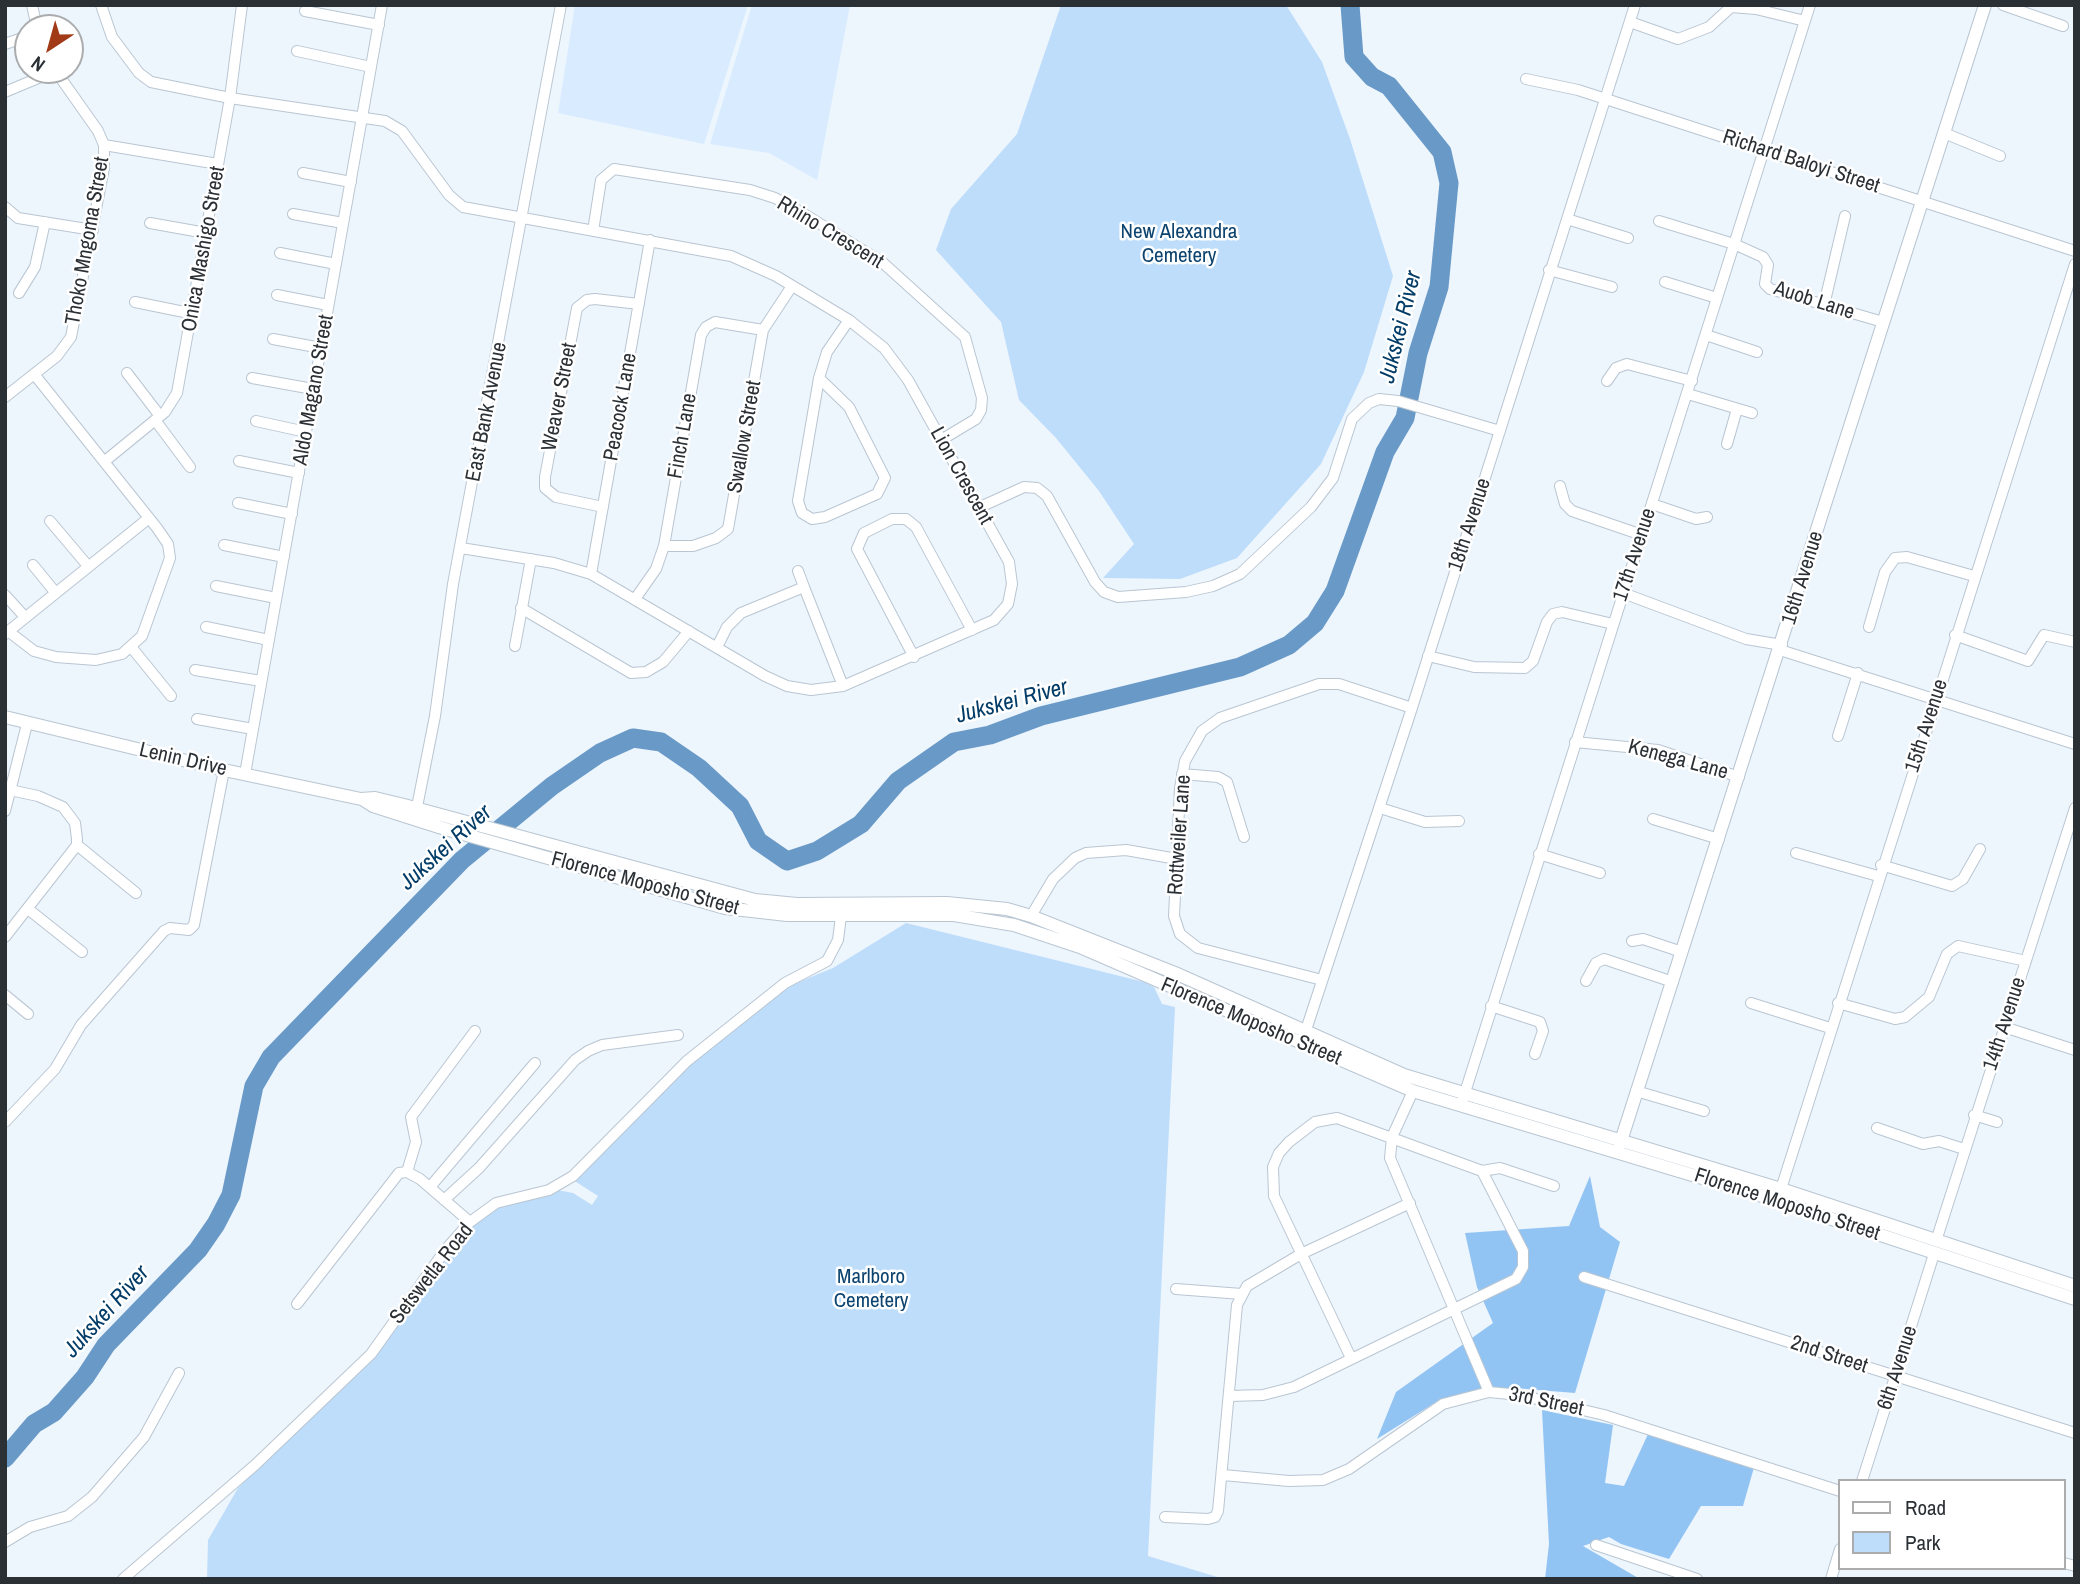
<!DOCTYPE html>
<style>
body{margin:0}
#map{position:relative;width:2080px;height:1584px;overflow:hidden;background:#edf5fd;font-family:"Archivo Narrow",sans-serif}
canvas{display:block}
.frame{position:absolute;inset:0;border:7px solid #2b3035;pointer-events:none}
.legend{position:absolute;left:1838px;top:1479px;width:228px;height:91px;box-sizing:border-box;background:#fff;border:2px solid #aaacae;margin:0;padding:9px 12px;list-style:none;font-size:21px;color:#2b3035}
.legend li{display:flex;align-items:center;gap:14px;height:35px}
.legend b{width:35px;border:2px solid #aaacae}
.north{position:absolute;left:14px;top:14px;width:70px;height:70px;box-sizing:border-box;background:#fff;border:2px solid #aaacae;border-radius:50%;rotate:216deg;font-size:19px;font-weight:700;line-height:28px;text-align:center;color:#2b3035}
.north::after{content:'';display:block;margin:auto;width:24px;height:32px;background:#a13a16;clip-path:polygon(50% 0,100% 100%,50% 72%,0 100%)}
</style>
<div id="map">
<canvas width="2080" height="1584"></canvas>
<div class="frame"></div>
<ul class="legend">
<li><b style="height:9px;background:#fff"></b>Road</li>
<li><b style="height:19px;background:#beddfa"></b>Park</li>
</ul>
<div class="north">N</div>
</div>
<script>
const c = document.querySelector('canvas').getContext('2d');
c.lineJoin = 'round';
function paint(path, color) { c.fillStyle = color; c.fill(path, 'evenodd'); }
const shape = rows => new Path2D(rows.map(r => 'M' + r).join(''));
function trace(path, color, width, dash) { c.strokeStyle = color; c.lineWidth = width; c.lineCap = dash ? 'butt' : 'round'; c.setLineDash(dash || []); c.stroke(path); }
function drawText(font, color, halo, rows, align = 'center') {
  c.font = font + ' "Archivo Narrow",sans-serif'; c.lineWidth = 5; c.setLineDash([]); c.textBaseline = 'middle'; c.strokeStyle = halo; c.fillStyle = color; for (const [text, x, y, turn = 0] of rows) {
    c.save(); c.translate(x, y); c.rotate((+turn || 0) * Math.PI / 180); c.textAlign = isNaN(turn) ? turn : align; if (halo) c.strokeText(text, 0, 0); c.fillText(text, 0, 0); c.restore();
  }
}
const built = shape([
 [575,5,748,5,704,144,558,113],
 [752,5,850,5,817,180,769,153,710,144]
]);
const green = shape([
 [1061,5,1286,5,1322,62,1350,139,1393,276,1364,372,1321,464,1237,558,1180,579,1103,578,1134,544,1099,491,1056,438,1019,400,1001,322,936,250,951,209,1017,134],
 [906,923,1144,982,1154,987,1162,1004,1175,1007,1148,1556,1224,1579,207,1579,208,1540,238,1488,375,1352,458,1236,492,1206,557,1190,573,1193,592,1205,598,1196,573,1180,659,1091,784,988,833,968]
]);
const forest = shape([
 [1590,1176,1600,1227,1620,1242,1575,1393,1514,1388,1441,1399,1377,1439,1396,1392,1493,1323,1477,1287,1465,1233,1569,1226],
 [1542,1410,1613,1425,1605,1483,1624,1486,1649,1432,1755,1464,1743,1506,1701,1506,1669,1559,1621,1544,1609,1537,1583,1546,1640,1579,1545,1579,1549,1544]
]);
const river = shape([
 [5,1458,34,1424,54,1412,85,1377,106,1345,198,1250,216,1224,231,1195,254,1086,271,1057,462,860,552,786,600,753,633,738,661,742,699,768,740,806,758,841,787,861,817,851,861,824,898,781,954,742,990,735,1041,716,1240,667,1289,645,1315,623,1335,591,1385,452,1405,418,1418,353,1439,287,1449,183,1442,152,1389,86,1372,77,1354,57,1350,5]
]);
const minor = shape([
 [32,5,37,28],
 [101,5,112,37,139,73,151,82,230,98,385,121,402,131,449,195,463,207,731,256,776,276,849,320,884,348,908,380,1009,562,1012,584,1008,604,994,620,843,686,811,690,787,686,765,676,591,574,554,563,461,548],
 [2003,5,2063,26],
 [305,11,379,25],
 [1630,22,1678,39,1709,27,1731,7,1756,9,1805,21],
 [5,44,28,36],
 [297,51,371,67],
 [1526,79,1578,90,2075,251],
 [5,92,55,71],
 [1944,133,2000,156],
 [104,145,218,164],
 [303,173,351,182],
 [5,207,18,218,93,230],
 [293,214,343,223],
 [1567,219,1628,238],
 [1659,221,1734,244,1763,257,1768,265,1765,284,1770,289,1883,322],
 [150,223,206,233],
 [593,231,601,180,614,169,750,190,775,198,809,217,882,262,965,337,982,398,981,410,976,419,941,440],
 [280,253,336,264],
 [1549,270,1612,287],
 [1665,282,1717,298],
 [19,293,35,267,45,222],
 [277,295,328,305],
 [135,302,194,314],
 [1824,305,1845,216],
 [1706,335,1757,352],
 [273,339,321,348],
 [127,373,160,416],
 [252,378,313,389],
 [819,378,849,407,885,478,877,494,825,517,812,519,802,513,798,501,819,378],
 [819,378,827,352,849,320],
 [1607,381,1616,368,1627,364,1692,381],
 [1688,394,1752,413],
 [5,397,57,356,71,337,104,168,104,145,98,131,55,70],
 [155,420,190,467],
 [256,421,306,432],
 [1727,444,1737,409],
 [105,461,165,412,177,393,230,98,242,5],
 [239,461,299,473],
 [1560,486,1565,504,1572,511,1642,535],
 [238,503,292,514],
 [1652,504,1696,519,1707,517],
 [603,507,556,497,545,488,545,477,577,308,587,300,595,299,639,304],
 [978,508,1024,487,1037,488,1047,496,1095,582,1104,592,1118,597,1186,592,1213,586,1240,574,1311,507,1333,478,1352,419,1369,403,1379,399,1398,401,1500,431],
 [50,521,88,566],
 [224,545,284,557],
 [664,546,693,546,716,538,728,529,763,330,792,286],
 [33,565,55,592],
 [798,571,804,587],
 [591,574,650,240],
 [216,586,276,598],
 [1623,593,1746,639,1782,645],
 [5,595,25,617],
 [635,599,656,569,664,546,701,335,706,327,715,322,763,330],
 [521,608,631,673,646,672,663,662,689,631],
 [206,627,269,640],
 [1869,627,1885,572,1895,558,1907,557,1974,576],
 [8,631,34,651,56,657,96,660,122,654,142,636,170,558,168,544,157,528,34,374],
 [5,634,149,518],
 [1955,635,2028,661,2044,635,2075,642],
 [515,646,531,559],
 [717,647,727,627,741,613,804,587,843,686],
 [132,648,171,696],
 [1780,650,2075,744],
 [1428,656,1474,667,1525,668,1533,661,1547,622,1553,614,1562,612,1613,624],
 [914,657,857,549,864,533,892,519,906,519,916,527,972,630],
 [195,670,261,681],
 [197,719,253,729],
 [1838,736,1858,673],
 [1575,742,1658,750,1739,777],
 [245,774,382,5],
 [1182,774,1218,777,1227,782,1244,837],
 [5,789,38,796,63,807,75,823,77,839,77,845,5,937],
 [1380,808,1425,822,1459,821],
 [5,811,27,724],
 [415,817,435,716,453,584,561,5],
 [1653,819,1719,839],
 [77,845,136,893],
 [1796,853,1878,876],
 [1539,854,1600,873],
 [1881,865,1952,886,1963,879,1980,849],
 [28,909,82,952],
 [1031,916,1053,879,1075,858,1086,853,1126,850,1177,859],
 [1632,941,1643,939,1682,952],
 [1322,980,1198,948,1180,934,1174,916,1180,788,1185,761,1202,731,1220,718,1319,684,1339,684,1412,708],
 [1586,981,1596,963,1604,959,1673,982],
 [5,995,28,1014],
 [1751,1003,1830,1028],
 [1838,1003,1895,1019,1905,1017,1929,997,1947,954,1958,946,2026,961],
 [1491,1006,1540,1022,1543,1031,1535,1054],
 [2004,1027,2075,1050],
 [1303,1039,1410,714,1635,5],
 [1413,1091,1392,1137,1390,1158,1489,1392],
 [1636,1091,1704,1111],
 [1461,1105,1810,5],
 [1974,1115,1997,1122],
 [5,1122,55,1069,81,1025,164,931,170,928,189,930,194,925,224,770],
 [1877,1128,1923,1144,1939,1141,1964,1149],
 [407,1172,416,1142,411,1117,475,1031],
 [430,1187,535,1063],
 [1781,1189,2075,264],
 [444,1200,479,1168,575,1060,588,1051,602,1045,678,1035],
 [1936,1241,2075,808],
 [1584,1277,2075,1433],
 [1176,1289,1242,1294],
 [297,1304,399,1173,407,1172,420,1179,470,1222],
 [1351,1358,1274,1196,1273,1167,1279,1153,1289,1142,1315,1122,1337,1118,1482,1171,1500,1168,1554,1186],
 [1230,1396,1263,1395,1294,1387,1516,1279,1523,1267,1523,1251,1482,1171],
 [1223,1475,1289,1481,1323,1480,1349,1469,1443,1404,1489,1392,1520,1395,1604,1415,1840,1491],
 [1862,1481,1934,1254],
 [1165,1517,1208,1519,1215,1517,1218,1511,1237,1305,1247,1286,1301,1254,1410,1203],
 [5,1542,30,1527,68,1516,92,1497,144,1437,179,1373],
 [1596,1545,1697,1579],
 [2064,1563,2075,1566],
 [123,1579,255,1465,371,1354,446,1249,470,1222,496,1203,549,1190,573,1176,687,1061,785,983,827,961,838,940,841,916],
 [1831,1579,1840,1549]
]);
const tertiary = shape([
 [5,717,224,770,361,799,375,798,404,805,755,900,797,904,947,903,1007,909,1031,916,1175,973,1404,1075,1781,1189,2075,1286],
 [362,799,373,806,442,828,725,908,787,915,954,915,1014,925,1080,947,1413,1091,1762,1196,2075,1299],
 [1620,1144,1985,5]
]);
const streetNames = [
 ["Richard Baloyi Street",1801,162,18],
 ["Rhino Crescent",830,233,31],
 ["Thoko Mngoma Street",88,241,-80],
 ["Onica Mashigo Street",204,249,-80],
 ["Auob Lane",1814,301,18],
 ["Aldo Magano Street",314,390,-80],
 ["Weaver Street",560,397,-79],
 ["Peacock Lane",621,407,-80],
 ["East Bank Avenue",487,412,-79],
 ["Finch Lane",683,436,-80],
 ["Swallow Street",745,437,-80],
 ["Lion Crescent",961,476,61],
 ["18th Avenue",1470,525,-72],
 ["17th Avenue",1635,555,-72],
 ["16th Avenue",1803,578,-73],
 ["15th Avenue",1927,726,-72],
 ["Lenin Drive",183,760,13],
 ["Kenega Lane",1678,760,15],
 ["Rottweiler Lane",1180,835,-86],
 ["Florence Moposho Street",645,884,15],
 ["Florence Moposho Street",1251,1022,23],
 ["14th Avenue",2005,1024,-72],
 ["Florence Moposho Street",1787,1205,18],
 ["Setswetla Road",432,1274,-52],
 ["2nd Street",1829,1355,18],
 ["6th Avenue",1898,1368,-72],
 ["3rd Street",1546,1402,12]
];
const parkNames = [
 ["New Alexandra",1179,232],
 ["Cemetery",1179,256],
 ["Marlboro",871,1277],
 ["Cemetery",871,1301]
];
const waterNames = [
 ["Jukskei River",1401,327,-76],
 ["Jukskei River",1012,702,-15],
 ["Jukskei River",446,848,-42],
 ["Jukskei River",107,1312,-48]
];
paint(built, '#d9ecff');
paint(green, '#beddfa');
paint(forest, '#92c4f3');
trace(river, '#6999c7', 19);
trace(minor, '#b9c6d2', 12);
trace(tertiary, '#b9c6d2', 14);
trace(minor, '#fff', 10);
trace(tertiary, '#fff', 12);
drawText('21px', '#2b3035', '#fff', streetNames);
drawText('21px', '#0c436f', '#fff', parkNames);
drawText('italic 23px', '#023c67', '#fff', waterNames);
</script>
